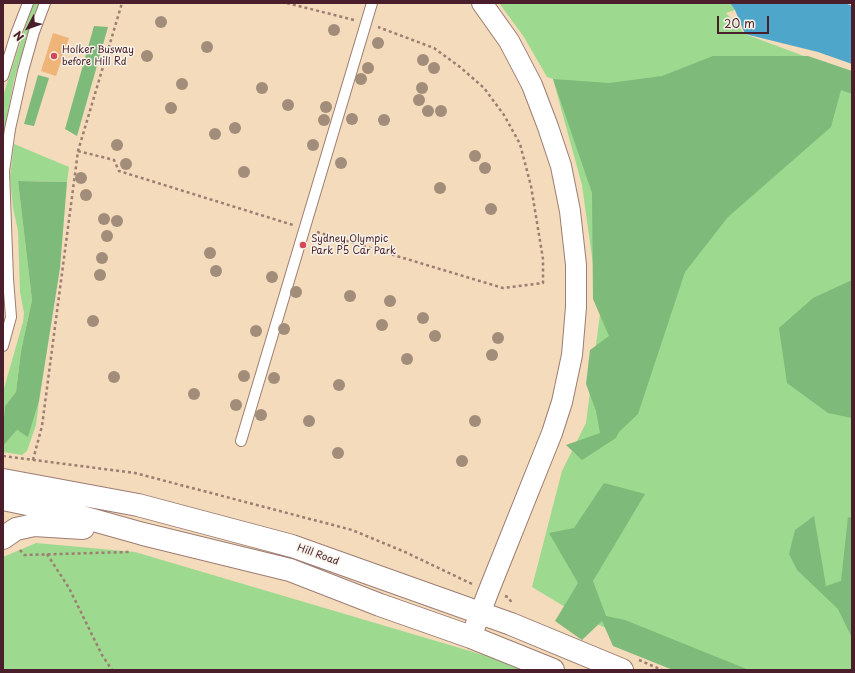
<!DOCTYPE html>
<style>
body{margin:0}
#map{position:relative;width:855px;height:673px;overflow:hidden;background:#f3dbbb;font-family:"Playpen Sans",sans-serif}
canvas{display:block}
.frame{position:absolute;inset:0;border:4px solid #4a1f2b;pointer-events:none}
.north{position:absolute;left:8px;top:8px;width:40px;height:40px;-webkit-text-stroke:3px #f7f3e8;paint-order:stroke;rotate:229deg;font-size:11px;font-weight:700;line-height:16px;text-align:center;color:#4a1f2b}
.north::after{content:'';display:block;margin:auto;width:14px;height:18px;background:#4a1f2b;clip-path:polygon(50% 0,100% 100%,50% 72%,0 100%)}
.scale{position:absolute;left:717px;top:16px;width:52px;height:18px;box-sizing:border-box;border:2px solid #4a1f2b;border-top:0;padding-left:5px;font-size:12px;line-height:14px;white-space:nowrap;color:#4a1f2b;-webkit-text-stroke:3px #f7f3e8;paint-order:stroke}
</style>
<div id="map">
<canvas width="855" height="673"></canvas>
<div class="frame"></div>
<div class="north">N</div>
<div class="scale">20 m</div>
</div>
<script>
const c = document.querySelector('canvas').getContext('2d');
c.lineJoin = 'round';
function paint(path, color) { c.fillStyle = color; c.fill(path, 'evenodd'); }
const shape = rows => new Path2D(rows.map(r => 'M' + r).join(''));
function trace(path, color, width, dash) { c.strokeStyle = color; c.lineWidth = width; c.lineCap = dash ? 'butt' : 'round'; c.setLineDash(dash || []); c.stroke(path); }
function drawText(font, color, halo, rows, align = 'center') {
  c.font = font + ' "Playpen Sans",sans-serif'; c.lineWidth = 3; c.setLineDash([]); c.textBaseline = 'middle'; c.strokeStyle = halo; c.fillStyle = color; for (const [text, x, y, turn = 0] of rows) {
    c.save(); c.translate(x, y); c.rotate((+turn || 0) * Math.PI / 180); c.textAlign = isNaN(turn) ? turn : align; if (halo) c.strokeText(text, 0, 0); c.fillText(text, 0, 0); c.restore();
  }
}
const green = shape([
 [33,3,39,3,31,22,14,80,3,138,3,96],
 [499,3,730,3,735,10,726,13,745,34,852,74,852,670,704,670,585,619,532,587,562,471,586,423,600,314,582,185,553,79,547,77,524,37],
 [14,144,69,167,67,182,18,181,32,300,21,351,16,392,5,406,3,428,3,392,23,322,24,313,20,292,18,231,13,208,10,177],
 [39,401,36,425,27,451,22,455,3,452,3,446,17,430,28,436],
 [36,543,135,552,497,659,524,670,3,670,3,557]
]);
const forest = shape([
 [94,26,108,27,77,136,65,129],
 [713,56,808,56,852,71,852,94,841,90,831,127,728,217,685,272,638,414,619,432,616,438,582,460,566,445,600,433,596,411,586,384,590,350,609,336,593,299,592,193,553,79,609,83,662,76],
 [38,75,49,78,34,126,24,124],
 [18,181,67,182,60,268,39,401,28,437,17,430,3,446,3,428,5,406,16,392,21,351,32,300],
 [852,280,852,418,828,413,787,383,779,328,813,298],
 [604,483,645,494,593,581,606,616,625,620,749,670,673,670,613,646,602,621,582,640,555,621,578,583,549,533,574,528],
 [814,516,826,586,841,581,848,517,852,518,852,638,838,609,797,570,789,554,795,530]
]);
const water = shape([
 [730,3,845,3,852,6,852,64,818,52,745,34,735,10]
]);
const building = shape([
 [53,33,69,38,56,76,41,71]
]);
const path = shape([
 [287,3,354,20],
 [78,151,114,160,119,171,293,225],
 [317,232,503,288,543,283,543,259,531,186,520,144,504,115,484,88,460,67,434,48,378,27],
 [3,456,135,473,352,530,405,552,472,584],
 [33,460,42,426,78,151,122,3],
 [20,550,24,555,129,552],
 [47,554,69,588,102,655,112,670],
 [505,596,508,597,512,603],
 [639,660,662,670]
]);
const lane = shape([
 [3,76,16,34,28,3],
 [3,346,11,317,8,279,4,171,10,129,23,71,34,32,45,3],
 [241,441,372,3]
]);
const street = shape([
 [471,637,489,590,552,433,562,402,572,355,576,307,576,265,570,211,561,166,548,127,532,85,509,41,482,3]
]);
const secondary = shape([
 [3,480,138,505,292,546,511,624,622,670],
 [3,499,61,511,143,534,290,570,380,605,471,637,553,670],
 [3,538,16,529,34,525,83,528]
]);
const trees = [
 [161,22],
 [334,30],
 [378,43],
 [207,47],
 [147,56],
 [423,60],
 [368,68],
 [434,68],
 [361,79],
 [182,84],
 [262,88],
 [422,88],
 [419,100],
 [288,105],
 [326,107],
 [171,108],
 [428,111],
 [441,111],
 [352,119],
 [324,120],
 [384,120],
 [235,128],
 [215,134],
 [117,145],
 [313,145],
 [475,156],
 [341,163],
 [126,164],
 [485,168],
 [244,172],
 [81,178],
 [440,188],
 [86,195],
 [491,209],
 [104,219],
 [117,221],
 [107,236],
 [210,253],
 [102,258],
 [216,271],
 [100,275],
 [272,277],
 [296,292],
 [350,296],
 [390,301],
 [423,318],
 [93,321],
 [382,325],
 [284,329],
 [256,331],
 [435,336],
 [498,338],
 [492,355],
 [407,359],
 [244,376],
 [114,377],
 [274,378],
 [339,385],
 [194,394],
 [236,405],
 [261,415],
 [309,421],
 [475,421],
 [338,453],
 [462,461]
];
const markers = [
 [54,56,4,"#d1495b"],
 [303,245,4,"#d1495b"]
];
const poiNames = [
 ["Holker Busway",62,50],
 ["before Hill Rd",62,62],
 ["Sydney Olympic",311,239],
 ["Park P5 Car Park",311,251]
];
const streetNames = [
 ["Hill Road",318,555,20]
];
paint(green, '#9dda8f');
paint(forest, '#7eba7a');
paint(water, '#4ea6cb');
paint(building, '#efb477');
trace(lane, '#9e7d73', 12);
trace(street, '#9e7d73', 22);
trace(secondary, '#9e7d73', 24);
trace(path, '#9e7d73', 2.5, [3, 3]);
trace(lane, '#fff', 10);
trace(street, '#fff', 20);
trace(secondary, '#fff', 22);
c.fillStyle = '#a28d7a';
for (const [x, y] of trees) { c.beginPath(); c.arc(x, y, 6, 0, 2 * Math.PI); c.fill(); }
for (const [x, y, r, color] of markers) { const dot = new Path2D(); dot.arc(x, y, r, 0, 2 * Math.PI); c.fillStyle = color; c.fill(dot); trace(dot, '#f7f3e8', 1.5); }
drawText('10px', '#4a1f2b', '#f7f3e8', poiNames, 'left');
drawText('10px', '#4a1f2b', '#f7f3e8', streetNames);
</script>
